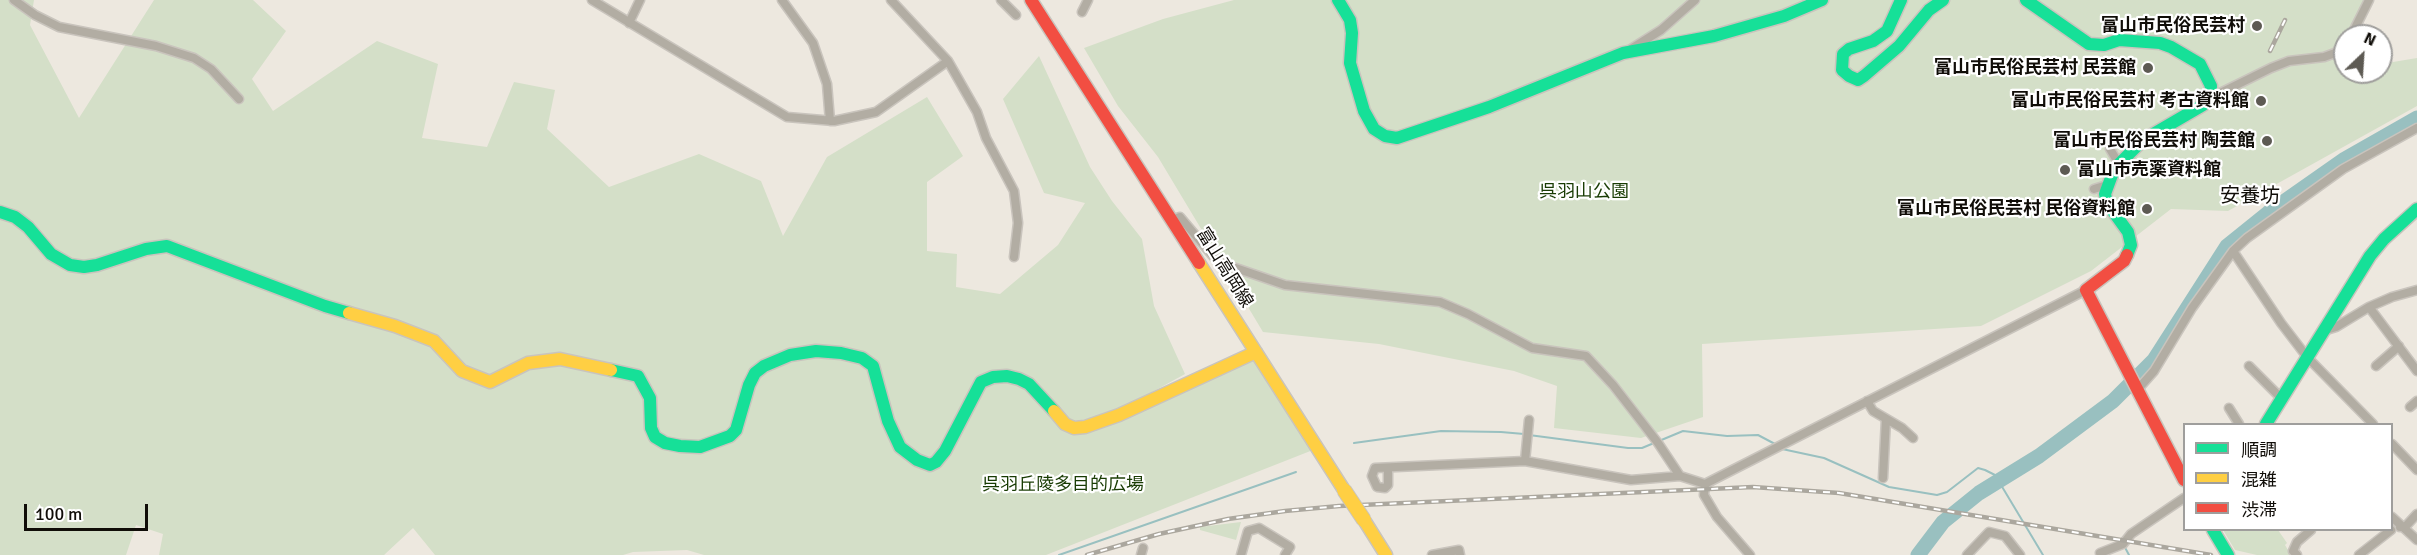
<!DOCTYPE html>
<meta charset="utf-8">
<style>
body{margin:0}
#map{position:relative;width:2417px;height:555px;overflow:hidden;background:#ede8df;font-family:Signika,"Noto Sans JP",sans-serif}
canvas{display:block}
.legend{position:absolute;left:2183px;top:423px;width:210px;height:108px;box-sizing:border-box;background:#fff;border:2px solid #9f9e9c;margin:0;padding:8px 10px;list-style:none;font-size:18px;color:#100d08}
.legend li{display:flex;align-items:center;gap:12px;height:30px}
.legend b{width:30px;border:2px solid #9f9e9c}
.north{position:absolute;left:2333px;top:24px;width:60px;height:60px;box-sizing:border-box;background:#fff;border:2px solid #9f9e9c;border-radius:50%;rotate:25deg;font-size:16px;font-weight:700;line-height:24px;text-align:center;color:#100d08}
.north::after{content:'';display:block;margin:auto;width:21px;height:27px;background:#5d5a53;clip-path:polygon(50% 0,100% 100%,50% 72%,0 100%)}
.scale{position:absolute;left:24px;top:504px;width:124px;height:27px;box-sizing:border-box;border:3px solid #100d08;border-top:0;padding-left:8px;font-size:18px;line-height:21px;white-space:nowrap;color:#100d08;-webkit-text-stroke:4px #fff;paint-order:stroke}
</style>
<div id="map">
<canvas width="2417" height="555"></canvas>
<ul class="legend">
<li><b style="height:8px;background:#16e098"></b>順調</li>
<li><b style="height:8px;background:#ffcf43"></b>混雑</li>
<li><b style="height:8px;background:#f24e42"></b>渋滞</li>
</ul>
<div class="north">N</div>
<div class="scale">100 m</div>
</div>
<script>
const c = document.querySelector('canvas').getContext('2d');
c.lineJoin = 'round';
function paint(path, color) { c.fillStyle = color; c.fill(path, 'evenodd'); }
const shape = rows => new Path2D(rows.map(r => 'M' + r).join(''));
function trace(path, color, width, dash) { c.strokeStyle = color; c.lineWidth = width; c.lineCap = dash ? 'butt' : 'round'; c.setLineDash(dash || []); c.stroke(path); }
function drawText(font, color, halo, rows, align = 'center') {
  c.font = font + ' Signika,"Noto Sans JP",sans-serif'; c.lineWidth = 4.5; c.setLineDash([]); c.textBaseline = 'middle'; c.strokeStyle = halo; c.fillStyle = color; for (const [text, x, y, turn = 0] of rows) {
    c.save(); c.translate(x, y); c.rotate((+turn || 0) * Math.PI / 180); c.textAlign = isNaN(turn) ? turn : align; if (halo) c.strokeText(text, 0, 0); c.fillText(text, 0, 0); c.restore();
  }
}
const green = shape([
 [0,0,34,0,30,25,79,118,154,0,253,0,286,31,252,79,273,111,377,41,438,64,422,138,487,147,514,82,555,90,547,129,609,187,699,154,761,181,783,236,827,157,927,97,963,156,927,182,927,251,957,254,956,287,1000,294,1058,245,1085,203,1044,193,1003,99,1039,56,1090,167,1112,201,1142,239,1154,306,1185,374,1105,418,1061,422,1074,428,1085,427,1119,416,1256,352,1318,448,1046,555,704,555,687,550,633,552,623,555,435,555,413,528,384,555,159,555,163,534,136,525,126,555,0,555],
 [1234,0,2367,0,2361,36,2345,36,2345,72,2381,72,2381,64,2417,58,2417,106,2228,211,2171,209,2091,271,1981,326,1702,344,1703,417,1641,438,1554,428,1557,386,1514,371,1379,344,1263,332,1158,157,1118,106,1084,48,1163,19],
 [1241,522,1236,540,1200,530,1200,527],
 [2223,530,2278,530,2287,543,2285,545,2291,555,2257,555,2235,550]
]);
const stream = shape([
 [1529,435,1628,448,1642,448,1654,443],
 [1659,441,1683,431,1727,436,1758,435,1775,444],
 [1354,443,1441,431,1501,432,1524,434],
 [1782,449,1824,458,1889,487,1937,495,1947,492,1978,468,1985,470,1995,475,2043,555],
 [2121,540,2129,555],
 [1059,555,1296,472]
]);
const river = shape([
 [1918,555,1943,522,1979,493,2039,456,2113,401,2154,360,2227,246,2268,213,2345,159,2417,118]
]);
const street = shape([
 [14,0,35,15,59,27,156,46,194,58,211,69,239,99],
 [592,0,787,117,834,121,876,112,948,61],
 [782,0,813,43,827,84,830,121],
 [891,0,948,61,977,112,986,138,1014,191,1018,223,1014,257],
 [1001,0,1016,15],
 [1082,12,1088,0],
 [629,23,640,0],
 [2351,36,2369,0],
 [1631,49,1661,30,1695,0],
 [2210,98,2271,68,2289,61,2324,57,2335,53,2345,44],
 [2110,149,2119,164],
 [2094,189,2107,185],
 [1172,220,1180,217,1218,262,1256,275,1285,285,1303,287,1440,302,1468,314,1532,348,1586,356,1613,385,1658,443,1680,476,1705,484,2086,290],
 [2233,251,2281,323,2307,357,2373,424],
 [2369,307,2417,371],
 [2323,331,2336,327,2369,307,2392,297,2417,290],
 [2249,366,2282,399],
 [2376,366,2399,346],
 [2138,389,2154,371,2192,308,2233,251,2247,238,2343,169,2417,128],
 [1867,401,1873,411,1902,428,1913,438],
 [2410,407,2417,401],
 [2229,408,2239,424],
 [2392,444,2417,470],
 [1525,461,1529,420],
 [1388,468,1388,485,1385,488,1377,487,1372,476,1375,468,1525,461,1631,480,1680,476],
 [1883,478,1886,419],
 [1705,484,1704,495,1707,500,1717,517,1750,555],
 [2392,517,2417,540],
 [2400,527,2405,527,2417,514],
 [2100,553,2123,544,2131,534,2184,498],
 [1141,555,1143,548],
 [1241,555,1248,531,1259,528,1290,547,1285,555],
 [1432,555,1459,550,1460,555],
 [1967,555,1989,532,2005,536,2020,555],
 [2297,555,2293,551,2297,542,2311,530],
 [2359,555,2391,530]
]);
const fast = shape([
 [1338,0,1350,20,1352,33,1350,63,1364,111,1374,129,1385,136,1397,138,1489,107,1623,53,1714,36,1784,16,1822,0],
 [1901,0,1887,31,1873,41,1849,49,1843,54,1842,70,1849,76,1858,80,1864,76,1899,46,1929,10,1943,0],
 [2026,0,2089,44,2104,45,2119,40,2160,43,2171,47,2200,64,2211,86,2210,98,2203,105,2143,140,2119,164,2112,175,2105,194,2107,203,2128,232,2131,245,2127,255],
 [0,212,15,217,28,227,51,254,70,265,84,267,97,265,146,249,167,246,325,306,349,313],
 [611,370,638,376,650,398,651,428,655,437,665,443,680,446,700,447,730,436,736,430,749,385,755,373,764,366,790,355,816,351,841,353,862,358,873,366,888,421,900,447,917,460,930,465,936,462,945,451,981,382,993,377,1007,376,1019,379,1029,384,1054,411],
 [2266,424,2370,256,2384,239,2417,209],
 [2213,530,2228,555]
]);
const slow = shape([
 [1199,263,1344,490],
 [349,313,395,326,434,341,462,371,490,382,528,363,560,359,611,370],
 [1054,411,1065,424,1074,428,1085,427,1119,415,1256,352],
 [1364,520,1386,555]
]);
const jam = shape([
 [1031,0,1199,263],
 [2127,255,2124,261,2086,290,2184,480]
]);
const rail = shape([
 [2270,51,2285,20],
 [1087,555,1159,534,1228,519,1285,511,1339,506,1753,487,1839,493,2211,555]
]);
const slowBridge = shape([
 [1344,490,1364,520]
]);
const markers = [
 [2257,26,6,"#5d5a53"],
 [2148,68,6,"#5d5a53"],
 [2261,101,6,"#5d5a53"],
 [2267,141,6,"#5d5a53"],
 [2065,170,6,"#5d5a53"],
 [2147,209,6,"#5d5a53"]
];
const poiNames = [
 ["富山市民俗民芸村",2245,26],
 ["富山市民俗民芸村 民芸館",2136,68],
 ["富山市民俗民芸村 考古資料館",2249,101],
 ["富山市民俗民芸村 陶芸館",2255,141],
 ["富山市売薬資料館",2077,170,"left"],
 ["富山市民俗民芸村 民俗資料館",2135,209]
];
const parkNames = [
 ["呉羽山公園",1584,192],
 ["呉羽丘陵多目的広場",1063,485]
];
const streetNames = [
 ["富山高岡線",1224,268,58]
];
const neighbourhoodNames = [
 ["安養坊",2250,197]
];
paint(green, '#d4dfc8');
trace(stream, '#99c0c0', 2);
trace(river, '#99c0c0', 15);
trace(street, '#c9c4bd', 11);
trace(fast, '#c9c4bd', 15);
trace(slow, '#c9c4bd', 15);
trace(jam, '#c9c4bd', 15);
trace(street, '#b2ada3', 8);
trace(fast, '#16e098', 12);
trace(slow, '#ffcf43', 12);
trace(jam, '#f24e42', 12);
trace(rail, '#aba79e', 4.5);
trace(rail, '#fff', 2, [7]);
trace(slowBridge, '#c9c4bd', 16, []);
trace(slowBridge, '#ffcf43', 14);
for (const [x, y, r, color] of markers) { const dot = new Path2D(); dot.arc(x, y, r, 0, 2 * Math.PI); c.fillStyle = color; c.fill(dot); trace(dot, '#fff', 2); }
drawText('bold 18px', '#100d08', '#fff', poiNames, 'right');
drawText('18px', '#193c04', '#fff', parkNames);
drawText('18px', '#100d08', '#fff', streetNames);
drawText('20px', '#100d08', '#fff', neighbourhoodNames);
</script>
